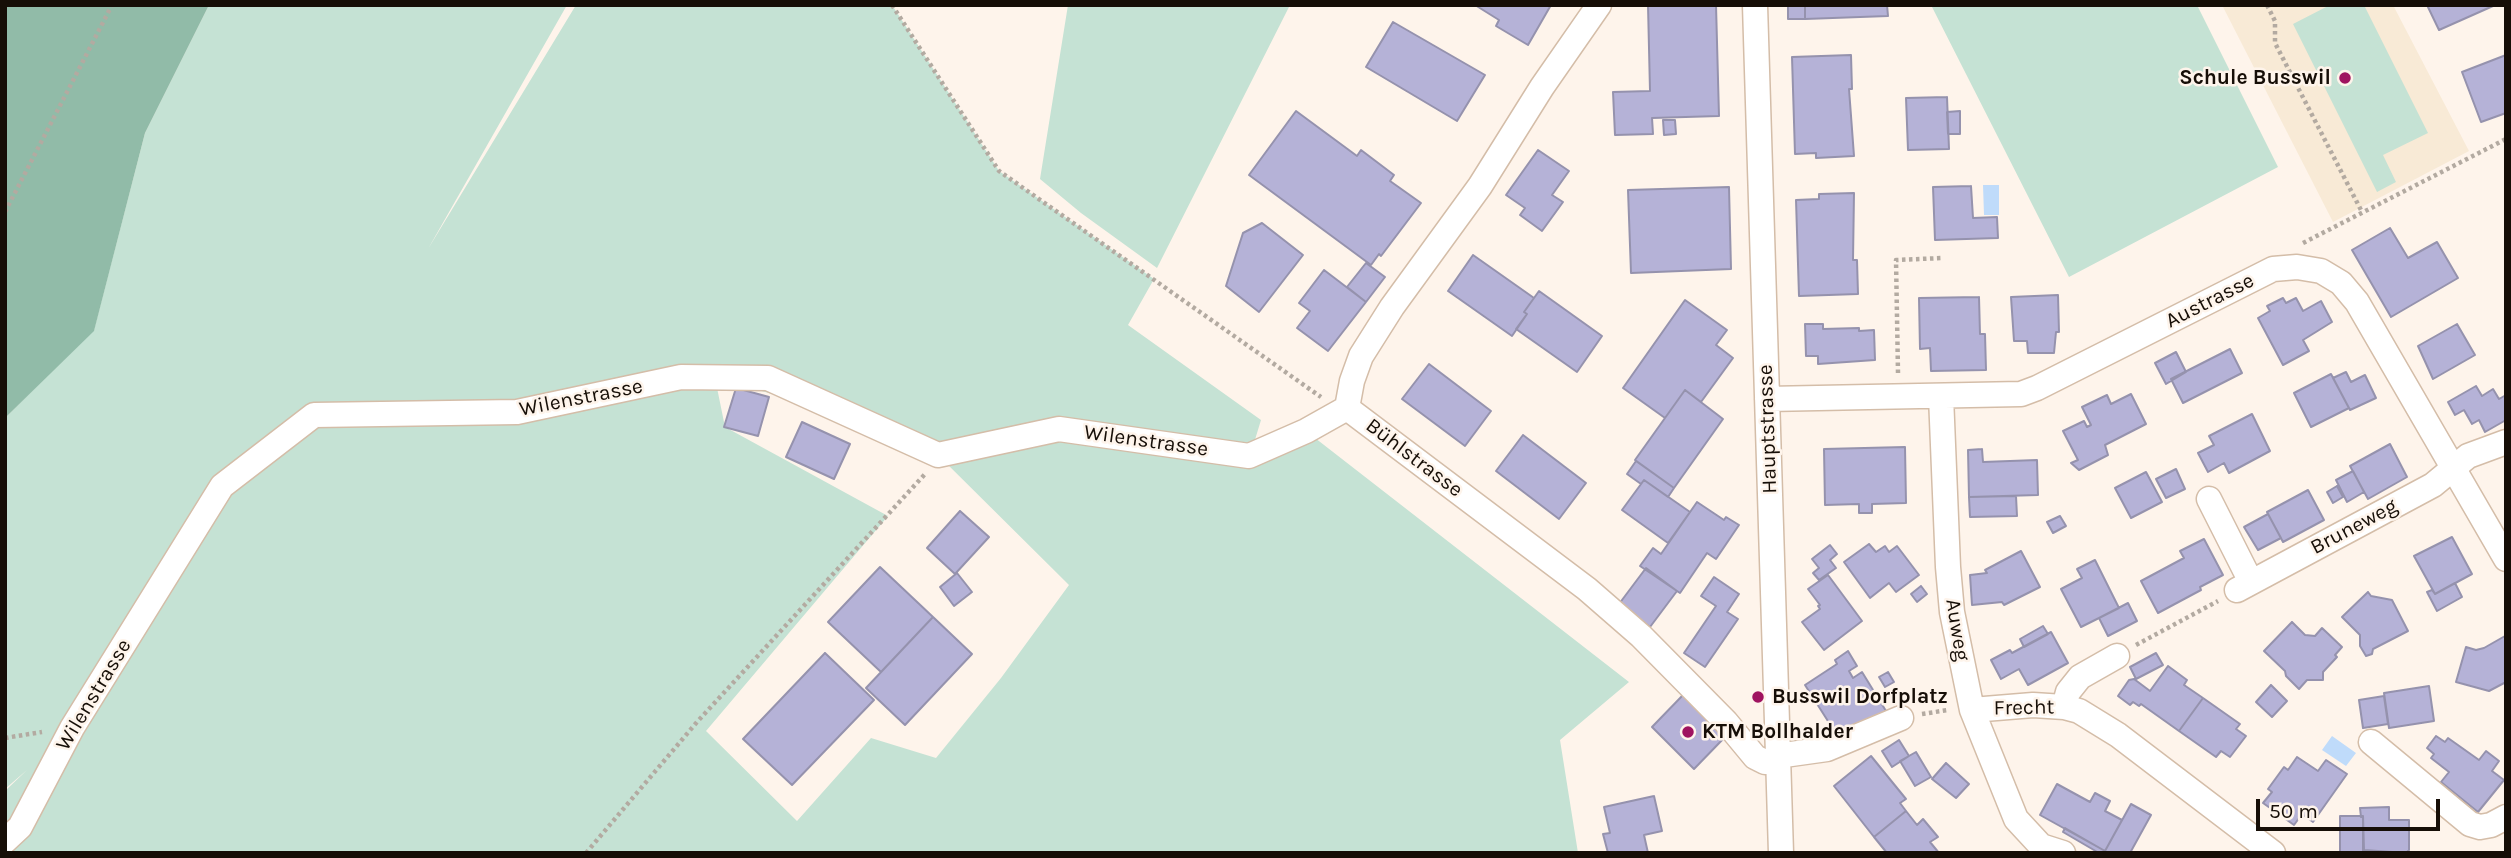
<!DOCTYPE html>
<meta charset="utf-8">
<style>
body{margin:0}
#map{position:relative;width:2511px;height:858px;overflow:hidden;background:#fef4eb;font-family:Karla,sans-serif}
canvas{display:block}
.frame{position:absolute;inset:0;border:7px solid #160e07;pointer-events:none}
.scale{position:absolute;left:2256px;top:799px;width:184px;height:32px;box-sizing:border-box;border:4px solid #160e07;border-top:0;padding-left:9px;font-size:21px;line-height:24px;white-space:nowrap;color:#160e07;-webkit-text-stroke:5px #fef4eb;paint-order:stroke}
</style>
<div id="map">
<canvas width="2511" height="858"></canvas>
<div class="frame"></div>
<div class="scale">50 m</div>
</div>
<script>
const c = document.querySelector('canvas').getContext('2d');
c.lineJoin = 'round';
function paint(path, color) { c.fillStyle = color; c.fill(path, 'evenodd'); }
const shape = rows => new Path2D(rows.map(r => 'M' + r).join(''));
function trace(path, color, width, dash) { c.strokeStyle = color; c.lineWidth = width; c.lineCap = dash ? 'butt' : 'round'; c.setLineDash(dash || []); c.stroke(path); }
function drawText(font, color, halo, rows, align = 'center') {
  c.font = font + ' Karla,sans-serif'; c.lineWidth = 5; c.setLineDash([]); c.textBaseline = 'middle'; c.strokeStyle = halo; c.fillStyle = color; for (const [text, x, y, turn = 0] of rows) {
    c.save(); c.translate(x, y); c.rotate((+turn || 0) * Math.PI / 180); c.textAlign = isNaN(turn) ? turn : align; if (halo) c.strokeText(text, 0, 0); c.fillText(text, 0, 0); c.restore();
  }
}
const education = shape([
 [2222,5,2393,5,2469,151,2333,222]
]);
const green = shape([
 [209,5,567,5,428,249,576,5,892,5,999,171,1154,279,1128,325,1261,420,1250,456,1306,431,1629,682,1560,740,1578,853,5,853,5,791,27,770,5,789,5,418,94,330,145,133],
 [715,378,851,416,938,455,1069,585,1001,678,936,758,871,738,797,821,706,731,888,516,725,427],
 [1068,5,1290,5,1157,268,1081,213,1040,179],
 [1931,5,2197,5,2278,167,2069,277],
 [2330,5,2364,5,2428,133,2383,155,2396,182,2377,192,2293,24]
]);
const forest = shape([
 [5,5,209,5,145,133,94,331,5,418]
]);
const water = shape([
 [1983,185,1999,185,1999,215,1984,215],
 [2332,736,2356,753,2346,766,2322,750]
]);
const building = shape([
 [1475,5,1551,5,1528,45,1496,26,1499,20,1475,5],
 [1648,5,1716,5,1719,116,1652,118,1653,134,1615,135,1613,92,1650,91,1648,5],
 [1788,5,1805,5,1805,19,1788,19,1788,5],
 [1805,5,1887,5,1888,16,1805,19,1805,5],
 [2427,5,2493,5,2493,6,2439,30,2427,5],
 [1393,22,1485,75,1457,121,1366,67,1393,22],
 [1851,55,1852,89,1849,89,1854,156,1816,158,1816,153,1795,154,1792,57,1851,55],
 [2506,55,2506,113,2481,122,2462,72,2506,55],
 [1947,97,1949,149,1908,150,1906,98,1947,97],
 [1296,111,1357,156,1361,150,1394,175,1390,181,1421,203,1381,256,1379,254,1371,265,1249,175,1296,111],
 [1960,111,1960,134,1948,134,1947,112,1960,111],
 [1663,120,1675,120,1676,134,1664,135,1663,120],
 [1538,150,1569,171,1552,195,1563,202,1542,231,1520,215,1525,208,1506,195,1538,150],
 [1971,186,1973,218,1997,217,1998,238,1935,240,1933,187,1971,186],
 [1729,187,1731,269,1631,273,1628,190,1729,187],
 [1854,193,1853,260,1857,260,1858,294,1799,296,1796,200,1819,199,1819,194,1854,193],
 [1262,223,1303,255,1259,312,1226,286,1243,233,1262,223],
 [2390,228,2408,258,2437,242,2458,278,2391,317,2352,250,2390,228],
 [1473,255,1534,298,1524,312,1527,314,1512,336,1448,291,1473,255],
 [1366,263,1385,277,1366,302,1347,287,1366,263],
 [1324,270,1366,302,1328,351,1297,328,1310,311,1299,303,1324,270],
 [1539,291,1602,336,1577,372,1516,329,1527,314,1524,312,1539,291],
 [2058,295,2059,332,2056,332,2054,353,2028,353,2027,341,2014,341,2011,297,2058,295],
 [1979,297,1980,334,1985,334,1986,370,1931,371,1930,348,1920,349,1919,298,1979,297],
 [2283,298,2286,303,2296,298,2303,311,2321,301,2332,322,2303,340,2309,351,2283,365,2258,318,2270,311,2267,306,2283,298],
 [1685,300,1727,330,1716,345,1733,358,1701,402,1685,390,1665,418,1623,388,1685,300],
 [1805,324,1823,324,1823,329,1859,328,1859,331,1874,330,1875,360,1818,364,1818,356,1806,356,1805,324],
 [2457,324,2475,355,2433,379,2418,346,2457,324],
 [2230,349,2242,373,2183,403,2171,379,2230,349],
 [2176,352,2186,372,2166,384,2155,363,2176,352],
 [1429,364,1491,411,1465,446,1402,399,1429,364],
 [2346,372,2351,382,2365,375,2376,398,2350,410,2333,378,2346,372],
 [2331,374,2349,408,2311,427,2294,393,2331,374],
 [2476,386,2482,396,2493,389,2499,399,2506,395,2506,420,2485,432,2479,420,2472,424,2464,410,2455,415,2448,402,2476,386],
 [736,388,769,397,758,436,724,427,736,388],
 [1685,390,1723,419,1674,488,1635,460,1685,390],
 [2131,394,2146,424,2105,445,2108,455,2079,470,2071,463,2078,460,2063,431,2084,421,2087,427,2091,425,2082,407,2107,395,2111,404,2131,394],
 [2252,414,2270,451,2229,473,2224,463,2208,472,2198,453,2214,445,2209,436,2252,414],
 [802,422,850,444,834,479,786,457,802,422],
 [1523,435,1586,483,1559,519,1496,471,1523,435],
 [2390,444,2407,477,2368,499,2350,466,2390,444],
 [1905,447,1906,503,1872,504,1872,513,1859,513,1859,504,1825,505,1824,449,1905,447],
 [1982,449,1983,462,2037,460,2038,495,1969,497,1968,450,1982,449],
 [1636,461,1674,488,1668,497,1644,480,1641,484,1627,474,1636,461],
 [2176,469,2185,489,2166,498,2156,479,2176,469],
 [2353,471,2364,492,2347,502,2336,480,2353,471],
 [2146,472,2162,502,2131,518,2115,488,2146,472],
 [1644,480,1690,512,1668,543,1622,510,1644,480],
 [2337,486,2343,497,2333,503,2327,492,2337,486],
 [2308,490,2324,520,2283,542,2267,512,2308,490],
 [2016,496,2017,516,1970,517,1969,497,2016,496],
 [1697,502,1724,520,1726,517,1739,525,1716,559,1707,553,1680,593,1640,566,1653,548,1661,554,1697,502],
 [960,511,989,537,955,574,927,548,960,511],
 [2268,514,2281,538,2258,550,2244,527,2268,514],
 [2060,516,2066,526,2053,533,2047,522,2060,516],
 [2452,537,2472,574,2435,594,2414,556,2452,537],
 [2204,539,2223,575,2200,587,2201,590,2158,613,2141,581,2184,558,2180,551,2204,539],
 [1869,544,1876,552,1885,546,1889,552,1897,546,1919,575,1896,592,1889,583,1870,598,1844,562,1869,544],
 [1830,545,1837,554,1830,560,1836,568,1819,580,1813,573,1819,568,1812,559,1830,545],
 [2021,551,2040,587,2004,605,2002,602,1972,605,1970,575,1987,573,1985,570,2021,551],
 [2095,560,2119,608,2081,627,2061,589,2082,578,2077,569,2095,560],
 [880,567,933,617,881,672,828,622,880,567],
 [1646,568,1677,591,1650,627,1619,604,1646,568],
 [957,573,972,592,954,606,940,587,957,573],
 [1828,575,1862,621,1824,650,1802,622,1820,609,1818,606,1820,605,1808,589,1828,575],
 [1714,577,1739,594,1727,612,1738,619,1705,667,1684,653,1716,606,1701,596,1714,577],
 [2455,583,2462,597,2437,611,2427,592,2432,590,2435,594,2455,583],
 [1921,586,1927,594,1917,602,1911,594,1921,586],
 [2368,592,2371,596,2392,600,2408,631,2373,649,2372,654,2366,656,2360,646,2360,635,2342,617,2368,592],
 [2128,603,2137,621,2108,636,2099,618,2128,603],
 [933,617,972,654,905,725,866,688,933,617],
 [2292,622,2305,635,2315,636,2322,628,2342,647,2335,655,2337,657,2323,672,2323,680,2307,680,2299,689,2286,676,2285,671,2264,651,2292,622],
 [2043,626,2048,634,2024,647,2020,639,2043,626],
 [2051,632,2068,663,2028,685,2019,669,2001,679,1991,660,2010,650,2012,653,2051,632],
 [2505,636,2506,682,2489,691,2456,682,2466,647,2476,650,2484,648,2505,636],
 [1848,651,1857,666,1849,671,1853,678,1862,672,1886,711,1840,740,1805,685,1837,664,1835,660,1848,651],
 [825,653,874,700,792,785,743,739,825,653],
 [2156,653,2163,665,2136,679,2130,667,2156,653],
 [2168,666,2187,680,2184,685,2203,698,2179,731,2141,704,2139,706,2133,702,2130,705,2118,696,2129,680,2134,679,2150,691,2168,666],
 [1888,672,1894,682,1885,687,1879,677,1888,672],
 [2271,685,2287,701,2272,717,2256,702,2271,685],
 [2429,686,2434,721,2389,728,2384,693,2429,686],
 [1683,695,1725,737,1694,769,1652,727,1683,695],
 [2384,696,2388,724,2363,728,2359,700,2384,696],
 [2203,698,2240,724,2236,729,2246,736,2230,757,2221,751,2216,757,2179,731,2203,698],
 [2436,736,2445,742,2448,738,2479,760,2486,751,2499,761,2492,771,2504,780,2478,812,2441,782,2449,772,2431,758,2434,754,2427,748,2436,736],
 [1899,740,1909,756,1892,767,1882,751,1899,740],
 [1916,752,1931,777,1915,786,1900,761,1916,752],
 [1871,756,1906,799,1900,803,1906,811,1874,837,1834,786,1871,756],
 [2297,757,2318,771,2326,760,2347,774,2313,822,2302,814,2294,825,2263,803,2272,792,2268,789,2284,767,2288,770,2297,757],
 [1946,763,1969,784,1956,798,1932,779,1946,763],
 [2057,784,2090,802,2095,793,2110,801,2105,811,2122,820,2105,851,2040,815,2057,784],
 [1654,796,1662,831,1644,835,1648,853,1608,853,1603,834,1610,833,1604,807,1654,796],
 [2131,804,2151,815,2130,853,2099,853,2063,832,2065,828,2105,851,2131,804],
 [2389,807,2389,820,2409,820,2409,850,2406,853,2364,850,2363,816,2361,817,2360,808,2389,807],
 [1906,811,1917,825,1923,819,1938,837,1930,842,1939,853,1887,853,1874,837,1906,811],
 [2340,816,2363,816,2363,853,2340,853,2340,816]
]);
const path = shape([
 [892,5,999,171,1321,397],
 [2267,5,2275,21,2275,43,2362,212],
 [5,212,112,5],
 [2303,243,2506,139],
 [1898,373,1896,260,1943,258],
 [2136,645,2218,601],
 [1922,714,1948,710],
 [5,738,42,732],
 [586,853,697,722,926,473]
]);
const minor = shape([
 [1599,5,1542,87,1480,186,1392,307,1361,356,1352,381,1347,408,1587,589,1641,636,1726,722,1755,757,1765,762,1777,762],
 [1755,5,1781,853],
 [1941,396,1948,567,1952,612,1972,710,2016,819,2041,846,2063,853],
 [1767,399,2021,394,2037,388,2273,269,2297,267,2321,271,2341,283,2357,302,2506,559],
 [2209,499,2251,582],
 [2237,590,2433,485,2468,456,2506,442],
 [2064,707,2068,692,2080,677,2117,656],
 [1972,710,2033,705,2064,707,2079,711,2118,735,2273,853],
 [2371,742,2470,824,2480,827,2491,825,2506,817],
 [1777,756,1827,749,1901,718],
 [5,841,20,827,72,728,222,486,314,415,517,412,681,377,768,378,938,455,1059,429,1249,456,1306,431,1347,408]
]);
const markers = [
 [2345,78,7,"#9f1360"],
 [1758,697,7,"#9f1360"],
 [1688,732,7,"#9f1360"]
];
const poiNames = [
 ["Schule Busswil",2331,78,"right"],
 ["Busswil Dorfplatz",1772,697],
 ["KTM Bollhalder",1702,732]
];
const streetNames = [
 ["Austrasse",2210,301,-27],
 ["Wilenstrasse",581,398,-11],
 ["Hauptstrasse",1768,429,-92],
 ["Wilenstrasse",1146,441,8],
 ["Bühlstrasse",1414,458,37],
 ["Bruneweg",2354,527,-28],
 ["Auweg",1957,630,81],
 ["Wilenstrasse",94,695,-59],
 ["Frecht",2024,708,-1]
];
paint(education, '#f8ead6');
paint(green, '#c5e2d4');
paint(forest, '#91bba8');
paint(water, '#bfdbfa');
paint(building, '#b5b2d7');
trace(building, '#9592ad', 2);
trace(minor, '#d4bda8', 27);
trace(path, '#b3aaa1', 4.5, [3.5, 3.5]);
trace(minor, '#fff', 24);
for (const [x, y, r, color] of markers) { const dot = new Path2D(); dot.arc(x, y, r, 0, 2 * Math.PI); c.fillStyle = color; c.fill(dot); trace(dot, '#fef4eb', 2.5); }
drawText('bold 21px', '#160e07', '#fef4eb', poiNames, 'left');
drawText('21px', '#160e07', '#fef4eb', streetNames);
</script>
